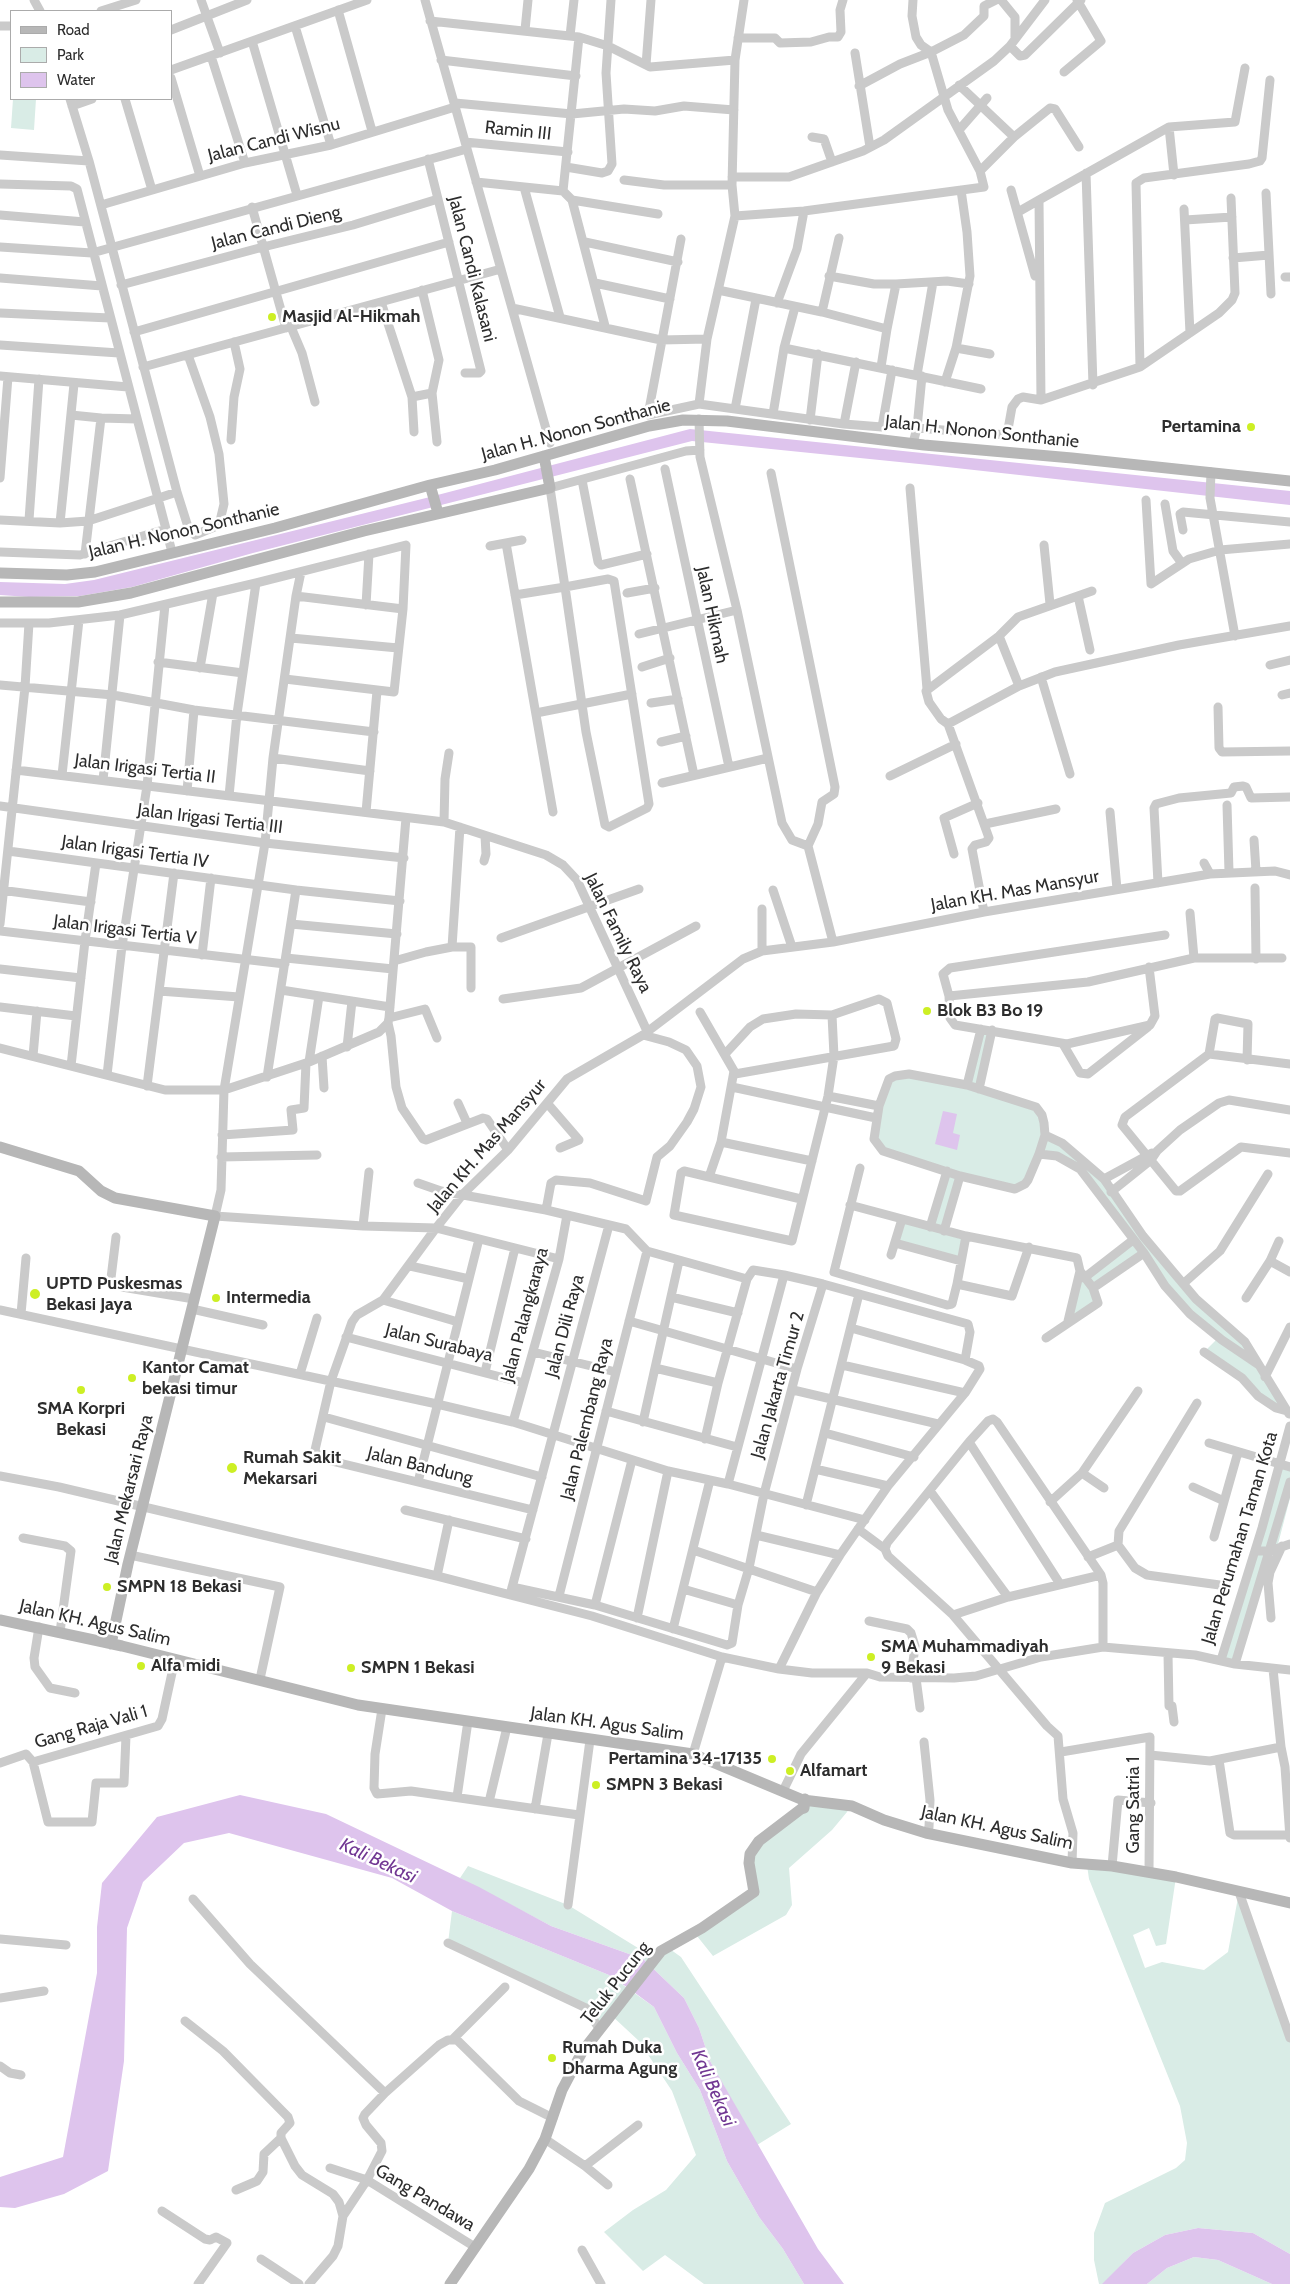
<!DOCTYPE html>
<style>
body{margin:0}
#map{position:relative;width:1290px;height:2284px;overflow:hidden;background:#fff;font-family:Cabin,sans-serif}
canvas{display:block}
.legend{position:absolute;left:10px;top:10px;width:162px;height:90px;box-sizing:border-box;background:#fff;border:1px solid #ababab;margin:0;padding:6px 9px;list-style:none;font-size:15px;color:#2d2d2d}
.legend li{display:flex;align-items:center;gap:10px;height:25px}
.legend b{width:25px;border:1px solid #ababab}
</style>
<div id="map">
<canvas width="1290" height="2284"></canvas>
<ul class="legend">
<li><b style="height:6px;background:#b7b7b7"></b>Road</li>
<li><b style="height:14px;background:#d9ece6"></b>Park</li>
<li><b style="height:14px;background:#dec4ed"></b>Water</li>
</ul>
</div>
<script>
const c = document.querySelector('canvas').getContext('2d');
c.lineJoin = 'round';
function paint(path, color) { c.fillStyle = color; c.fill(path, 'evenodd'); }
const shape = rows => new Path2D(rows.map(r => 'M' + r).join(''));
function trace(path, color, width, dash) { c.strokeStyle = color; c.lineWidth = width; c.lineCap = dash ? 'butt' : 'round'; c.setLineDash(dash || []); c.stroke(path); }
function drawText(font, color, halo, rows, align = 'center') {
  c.font = font + ' Cabin,sans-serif'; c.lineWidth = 5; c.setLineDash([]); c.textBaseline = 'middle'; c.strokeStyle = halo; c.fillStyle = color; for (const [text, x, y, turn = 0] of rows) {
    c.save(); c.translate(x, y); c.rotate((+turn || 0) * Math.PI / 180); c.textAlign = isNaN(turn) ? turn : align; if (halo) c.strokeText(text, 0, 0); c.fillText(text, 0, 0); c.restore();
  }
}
const green = shape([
 [13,99,36,99,34,130,11,128],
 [981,1029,992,1030,979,1089,1036,1107,1045,1135,1082,1158,1184,1283,1245,1342,1283,1411,1204,1352,1218,1338,1194,1317,1144,1253,1094,1287,1098,1299,1068,1321,1080,1271,1084,1277,1133,1240,1080,1169,1039,1154,1021,1187,960,1176,944,1230,966,1236,961,1261,895,1243,902,1219,929,1227,947,1172,879,1147,876,1118,895,1076,967,1085],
 [1280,1464,1290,1467,1290,1498,1277,1548,1270,1551,1235,1664,1221,1660],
 [805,1799,852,1806,832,1830,789,1868,792,1905,786,1915,713,1956,693,1931,748,1897,750,1854],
 [1087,1865,1176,1877,1166,1944,1156,1946,1149,1928,1133,1935,1145,1968,1162,1962,1204,1970,1228,1952,1239,1892,1290,2038,1290,2254,1253,2233,1198,2228,1165,2235,1133,2253,1103,2284,1099,2284,1094,2260,1094,2233,1105,2203,1176,2168,1185,2160,1187,2143,1180,2106,1089,1879],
 [468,1866,568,1905,656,1959,667,1947,681,1957,791,2124,757,2145,710,2061,699,2028,684,1998,643,1959,551,1926,460,1878],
 [452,1911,609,1975,654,2007,677,2053,700,2090,727,2161,759,2217,783,2249,804,2284,704,2284,665,2255,643,2271,604,2232,633,2210,666,2190,696,2155,672,2091,639,2041,611,2015,600,2030,586,2008,448,1943],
 [1194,2257,1218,2260,1272,2284,1147,2284,1167,2268]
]);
const water = shape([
 [690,429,1290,491,1290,505,929,465,692,441,253,553,132,587,80,596,29,597,0,595,0,582,65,584,94,580,426,498],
 [943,1111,957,1114,953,1133,960,1135,957,1150,935,1144],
 [240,1795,326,1814,479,1887,551,1926,643,1959,684,1998,699,2028,710,2061,818,2249,844,2284,804,2284,783,2249,759,2217,727,2161,700,2090,677,2053,654,2007,631,1990,609,1975,452,1911,392,1878,229,1833,184,1843,143,1882,127,1928,124,2061,108,2171,64,2194,15,2208,0,2207,0,2177,63,2157,97,1973,97,1927,102,1883,157,1817],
 [1198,2228,1253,2233,1290,2254,1290,2284,1272,2284,1218,2260,1194,2257,1167,2268,1147,2284,1102,2284,1133,2253,1165,2235]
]);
const street = shape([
 [34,0,40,11],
 [201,0,220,53],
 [425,0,550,443],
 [1001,0,1015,17,1015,37],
 [338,10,372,131],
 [101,11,136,0],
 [430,21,579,37,608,46,650,67,735,60],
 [0,26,11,26],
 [295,26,331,145],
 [171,30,247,0],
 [525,30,528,0],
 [570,36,574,0],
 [738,38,775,38,780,43,811,42,829,37,838,37,841,32,840,10,843,0],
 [252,41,297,195],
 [1010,46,1020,56,1025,55,1081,0],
 [855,53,870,147],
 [211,56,245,163],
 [441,60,576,76],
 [646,65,651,0],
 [171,70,367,0],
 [1064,72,1101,41,1077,0],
 [171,78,200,176],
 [959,85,1014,137],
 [859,86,900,64,931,52,964,35,984,16,984,6,996,0],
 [70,99,89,161],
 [125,99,152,190],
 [455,103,572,114,624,109,655,111,684,106,734,110],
 [72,106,92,99],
 [1169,127,1174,175],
 [959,130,987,98],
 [812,137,824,139,832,162],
 [465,142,568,152],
 [0,155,89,161,177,492,189,530,195,535,219,525,224,504,219,454,210,417,188,355],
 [428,159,481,371,479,373,465,373],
 [566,167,602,173,608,171,612,164,606,73,611,0],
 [980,171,1014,137,1050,108,1055,109,1079,147],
 [1086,173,1093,385],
 [732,177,789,177,863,151,884,140,994,61,1010,46,1045,0],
 [624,180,664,185,732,185],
 [476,182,563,191,579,37],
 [0,184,71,186,77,189,172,552],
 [524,187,560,317],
 [1011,190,1035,276],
 [563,191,572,200,605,326],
 [1266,193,1271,294],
 [572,200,658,214],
 [101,205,245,163,331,145,455,107],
 [252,207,286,328],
 [1184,209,1190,333],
 [1018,212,1039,200],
 [0,215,85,222],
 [735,216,804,211,984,187,980,171,948,110,931,52,921,45,916,37,912,16,913,0],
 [1185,220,1232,217],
 [681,239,648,415,699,404,844,424,882,427,892,370],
 [585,242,678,262],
 [0,247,92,253,467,149],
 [1233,258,1269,255],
 [829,276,874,284,896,284],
 [1285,277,1290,277],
 [0,278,102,286],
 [595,283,670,299],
 [121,285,263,247,353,225,438,199],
 [422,290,439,360,432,393,437,442],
 [718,290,822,312,887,329,896,284,947,281,969,284],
 [381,302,412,397,432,393],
 [777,303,797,249,804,211],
 [512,308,661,340,707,339],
 [822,312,839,238],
 [0,313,110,318],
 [291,327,302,353,315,402],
 [134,332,449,242],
 [0,345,119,353],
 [784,348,981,389],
 [956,348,990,354],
 [143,367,501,269],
 [881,367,887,329],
 [1140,367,1136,183,1144,178,1249,164,1260,161,1262,158,1270,80],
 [917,375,933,282],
 [0,376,128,387],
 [945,382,956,348,970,276,967,232,961,190],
 [412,397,414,432],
 [1041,400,1039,200,1169,127,1235,122,1245,68],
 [699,404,707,339,735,216,732,185,735,60,744,0],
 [735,409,756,299],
 [773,414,784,348,795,307],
 [71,415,101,418,85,554],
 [101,418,137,419],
 [699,419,700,457,737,610,782,823,792,840,808,846,833,942],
 [810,420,818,354],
 [844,424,856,362],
 [917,428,1007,435,1012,407,1018,399,1023,397,1041,400,1140,367,1219,313,1232,300,1235,293,1231,198],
 [231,440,234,397,240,369,234,342],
 [913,443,917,428,922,376],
 [665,469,729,767],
 [1211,472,1210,498,1235,636],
 [771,473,835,787,834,794,822,802,818,824,808,846],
 [0,478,8,377],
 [630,479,694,775],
 [582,480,598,562,601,565,647,554],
 [910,488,927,689],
 [1146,500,1151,584,1189,559,1220,550,1290,544],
 [1165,504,1173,551,1181,562],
 [0,520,60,523,88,521,177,492],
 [29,520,39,379],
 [60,523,74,384],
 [1183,530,1180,514,1183,512,1290,522],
 [506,543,553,812],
 [1044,545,1050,604],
 [490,546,522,540],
 [0,552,80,555,166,529],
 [301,572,296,596,273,758,265,843,224,1090,221,1190,215,1216,363,1226,436,1228,463,1194,508,1150,567,1079,643,1035,743,959,762,951,833,942,984,912,1210,874,1275,871,1290,875],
 [627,593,655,588],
 [515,595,565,587,608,579,614,581,649,804,647,808,609,827,605,825,586,732,565,587,550,488,686,451,700,450],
 [296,596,403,609],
 [1078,596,1090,650],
 [366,605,369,554],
 [0,623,49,623,120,615,256,583,406,545,403,609,394,692,285,679],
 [639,634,737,610],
 [999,636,1019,686],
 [291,638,398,648],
 [158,662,243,673],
 [1270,665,1290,660],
 [642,667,670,658],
 [200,668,213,593],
 [1041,677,1070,774],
 [0,685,113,695,194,710,374,732],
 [1282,695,1290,693],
 [651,703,678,699],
 [1218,707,1219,748,1222,752,1290,751],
 [536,713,632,694],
 [948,724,1019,686,1055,672,1179,645,1290,626],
 [661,742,686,736],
 [273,758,370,771],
 [16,770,444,822,546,855,563,865,577,880,647,1031],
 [62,775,79,620],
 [890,776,956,744],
 [103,780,120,615],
 [662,783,768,758],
 [187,791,194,710],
 [229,796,237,714,256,583],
 [1227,805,1229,872],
 [0,806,265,843,404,858],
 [366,812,377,691],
 [1110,812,1117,889],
 [444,822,445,779,449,753],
 [985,824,1056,809],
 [1254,840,1256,871],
 [8,851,296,890,400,901],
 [954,854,944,818,978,803],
 [484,861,486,854,485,836],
 [1204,863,1210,874],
 [1158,883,1154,808,1156,804,1179,798,1231,793,1234,787,1243,786,1246,787,1251,798,1290,797],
 [1255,888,1256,959],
 [0,890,91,902],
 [773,890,792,947],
 [762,909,762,951],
 [984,912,972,849,975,845,986,842,989,838,948,724,941,719,929,702,926,691,999,636,1018,617,1092,591],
 [1190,913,1194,958],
 [0,924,25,687,29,623],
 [291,924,397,934],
 [0,931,285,964],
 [501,938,639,889],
 [452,947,460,827],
 [202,955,211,878],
 [286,958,393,969],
 [394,961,426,952,452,947,471,947,471,988],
 [1149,967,1155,1016,1150,1025,1067,1044,955,1025,950,1018,949,996,943,974,950,968,1165,935],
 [0,969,81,978],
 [281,990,390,1007],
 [159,991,239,997],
 [949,996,1088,982,1194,958,1282,958],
 [503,999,581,988,696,926],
 [0,1007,76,1016],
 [700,1012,734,1071,721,1142,709,1177],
 [389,1018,425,1009,437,1038],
 [388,1023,391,1036,396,1087,402,1108,423,1139,426,1140,483,1118,487,1119,508,1150],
 [1063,1044,1080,1073,1088,1074,1148,1027],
 [347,1047,352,1001],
 [0,1048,165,1090,224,1090,309,1062,379,1032,388,1023,389,1018,406,818],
 [726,1053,750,1027,763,1019,796,1014,832,1015,879,999,887,1003,896,1039,894,1046,735,1074],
 [1209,1054,1290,1064],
 [33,1056,37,1011],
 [322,1056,324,1088],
 [1247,1060,1248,1024,1217,1018,1215,1019,1209,1054,1125,1117,1122,1125,1176,1191,1180,1191,1241,1147,1290,1153],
 [309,1062,319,996],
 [71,1066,85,941,96,863],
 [107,1075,122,946,147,786,165,605],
 [267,1077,296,890],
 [967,1085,981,1029],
 [147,1086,174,873],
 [732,1087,876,1118],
 [979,1089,992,1030],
 [828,1096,879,1106],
 [458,1103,467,1123],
 [547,1103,579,1140,560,1148],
 [222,1135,293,1130,291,1110,304,1108,306,1063],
 [1045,1135,1062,1143,1104,1179,1143,1236,1196,1299,1245,1342,1289,1414],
 [721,1142,812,1161],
 [1039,1154,1045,1135,1044,1123,1042,1115,1036,1107,967,1085,909,1074,895,1076,889,1079,879,1106,874,1139,883,1151,960,1176,1015,1189,1025,1184,1028,1180,1039,1154,1057,1156,1080,1169,1144,1253,1165,1286,1190,1314,1222,1340,1259,1365],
 [221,1157,317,1155],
 [860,1168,834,1272,947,1305,952,1304,957,1284,1012,1296,1029,1247],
 [1104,1179,1152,1153],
 [418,1183,441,1191,546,1210,626,1229,647,1251,747,1279],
 [1111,1192,1151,1160,1157,1151,1180,1130,1219,1103,1229,1100,1290,1110],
 [801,1199,684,1171,681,1173,674,1215,792,1241,828,1096,834,1056,832,1015],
 [850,1205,966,1236,1077,1258,1080,1271,1093,1288,1098,1303,1046,1338],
 [546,1210,551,1183,556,1180,590,1183,646,1201,657,1157,670,1146,687,1122,694,1109,701,1087,697,1066,686,1050,669,1042,643,1035],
 [363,1226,369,1172],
 [930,1227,947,1171],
 [944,1231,960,1176],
 [116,1237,111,1278,113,1283,122,1287,194,1299],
 [895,1243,961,1261],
 [891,1255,902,1219],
 [1270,1261,1290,1272],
 [410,1266,469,1279],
 [1084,1278,1133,1240],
 [1184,1283,1220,1251,1268,1174],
 [957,1284,966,1236],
 [1093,1288,1144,1253],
 [671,1297,738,1313],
 [1246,1298,1270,1261,1279,1241],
 [383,1300,458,1322],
 [192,1309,263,1325],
 [0,1310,437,1404,513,1422,668,1471,728,1484,865,1520],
 [21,1314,26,1258],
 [629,1321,797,1369],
 [1068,1321,1080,1271],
 [346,1337,524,1383],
 [533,1352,616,1372],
 [1204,1352,1242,1378,1258,1396,1276,1408,1287,1411],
 [842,1365,965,1393],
 [655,1368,679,1261],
 [485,1372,515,1248],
 [300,1374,317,1318],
 [1265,1377,1290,1327],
 [793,1390,938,1424],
 [1197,1403,1119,1531,1118,1545,1135,1568,1147,1575,1227,1586],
 [606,1411,737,1447],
 [324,1417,542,1477],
 [513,1422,559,1259,567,1215],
 [643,1422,655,1368,718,1383],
 [825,1433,914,1457],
 [705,1439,718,1383,747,1279,753,1270,784,1275,823,1284,968,1324,970,1332,965,1360],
 [969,1442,1060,1584],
 [1209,1443,1290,1467],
 [815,1469,888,1486],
 [1082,1473,1104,1488],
 [0,1476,59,1487,437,1576,592,1616,722,1657,779,1669,812,1673,867,1673,880,1677,954,1678,976,1676,1041,1657,1103,1647,1195,1655,1235,1664,1290,1670],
 [418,1482,479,1239],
 [728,1484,784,1275],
 [1193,1487,1224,1501],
 [930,1491,1008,1597],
 [1050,1502,1082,1473,1138,1391],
 [806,1505,859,1294],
 [405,1510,526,1539],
 [533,1510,319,1458,315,1450,331,1381,352,1322,357,1315,383,1300,436,1228,559,1259],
 [858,1529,885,1549],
 [756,1535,840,1555],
 [1214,1537,1238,1452],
 [23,1538,65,1546,71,1551,60,1632],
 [693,1550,817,1592],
 [1255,1551,1270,1551,1290,1544],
 [130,1555,280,1587,260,1679],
 [1088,1557,1118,1545],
 [437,1576,449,1520],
 [512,1587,595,1605,727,1645,732,1643,738,1605],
 [683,1589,738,1605,749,1568,764,1494,797,1369,823,1284],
 [510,1595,609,1225],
 [559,1596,647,1251],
 [595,1605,632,1460],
 [953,1615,1008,1597,1101,1575],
 [637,1618,668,1471],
 [1271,1618,1268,1583,1270,1572,1282,1546],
 [869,1621,907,1629,911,1633,915,1646,911,1678],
 [39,1627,34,1658,35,1667,50,1688,75,1693],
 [673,1629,710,1480],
 [1168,1654,1169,1706,1172,1706,1174,1722],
 [1221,1660,1262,1528,1290,1426],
 [1235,1664,1290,1482],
 [779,1669,817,1592,840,1555,888,1486,965,1393,980,1369,979,1366,965,1360,851,1328],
 [1273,1669,1281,1747,1285,1767,1290,1838],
 [916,1678,920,1708],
 [382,1709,375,1754,374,1788,377,1794,411,1791,579,1815],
 [924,1742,930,1800,929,1827,926,1833],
 [1061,1752,1150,1737,1149,1872],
 [693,1754,722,1657],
 [1150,1755,1210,1761,1281,1747],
 [1219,1760,1230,1833,1234,1835,1289,1835],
 [33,1762,48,1822,92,1822,96,1783,124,1783,126,1736],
 [0,1763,26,1754,33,1762,158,1726,162,1719,175,1659],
 [783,1791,801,1754,867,1673],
 [457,1797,468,1721],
 [489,1802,507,1727],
 [535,1809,548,1734],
 [1072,1863,1073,1833,1063,1799,1058,1736,1047,1726,953,1615,888,1556,885,1549,887,1543,969,1442,988,1421,993,1419,997,1422,1101,1575,1103,1583,1103,1647],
 [1112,1866,1118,1800,1151,1803],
 [1239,1892,1290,2038],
 [193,1899,250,1964,385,2093,439,2045,448,2040,457,2040,519,2101,553,2118],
 [568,1905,590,1740],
 [0,1939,66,1945],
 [448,1943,586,2008,600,2030],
 [0,1998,44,1991],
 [185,2021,223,2051,288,2117,290,2123,281,2133,281,2138,295,2166,302,2175,333,2194,339,2202,343,2216,338,2246,333,2256,309,2284],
 [453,2039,505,1987],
 [0,2066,10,2073,21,2075],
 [545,2139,585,2166,608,2185],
 [585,2166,638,2125],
 [330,2168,367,2180,475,2247],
 [236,2190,257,2181,263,2172,264,2154,281,2138],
 [162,2211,205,2239,210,2240,216,2237,227,2243,198,2284],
 [343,2216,367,2180,382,2151,381,2143,366,2125,363,2118,365,2114,385,2093],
 [582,2250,601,2284],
 [261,2259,299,2284]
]);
const secondary = shape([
 [430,485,438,513],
 [0,573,67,575,95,572,275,528,430,485,495,470,649,426,683,420,727,421,924,445,1072,458,1290,481],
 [0,602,78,602,131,593,364,531,550,488,544,456],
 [0,1147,79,1171,101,1191,115,1198,215,1216,128,1564,111,1644],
 [0,1620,122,1646,358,1705,693,1754,803,1800,852,1806,884,1820,926,1833,1072,1863,1112,1866,1176,1877,1290,1903],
 [450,2284,529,2169,545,2139,562,2090,582,2052,661,1951,702,1928,754,1892,749,1863,750,1854,759,1841,801,1809,804,1808,805,1799]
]);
const markers = [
 [272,317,5,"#cdef24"],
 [1251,427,5,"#cdef24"],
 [927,1011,5,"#cdef24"],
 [35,1294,6,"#cdef24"],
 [216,1298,5,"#cdef24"],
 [132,1378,5,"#cdef24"],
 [81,1390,5,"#cdef24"],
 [232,1468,6,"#cdef24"],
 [107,1587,5,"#cdef24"],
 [871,1657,5,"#cdef24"],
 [141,1666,5,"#cdef24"],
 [351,1668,5,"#cdef24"],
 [772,1759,5,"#cdef24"],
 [790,1771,5,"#cdef24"],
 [596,1785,5,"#cdef24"],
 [552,2058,5,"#cdef24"]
];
const streetNames = [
 ["Ramin III",518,131,6],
 ["Jalan Candi Wisnu",274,140,-14],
 ["Jalan Candi Dieng",276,228,-14],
 ["Jalan Candi Kalasani",472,269,76],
 ["Jalan H. Nonon Sonthanie",576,430,-15],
 ["Jalan H. Nonon Sonthanie",982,432,6],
 ["Jalan H. Nonon Sonthanie",184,531,-13],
 ["Jalan Hikmah",712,615,78],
 ["Jalan Irigasi Tertia II",145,769,7],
 ["Jalan Irigasi Tertia III",210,819,7],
 ["Jalan Irigasi Tertia IV",135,852,8],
 ["Jalan KH. Mas Mansyur",1015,891,-10],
 ["Jalan Irigasi Tertia V",125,930,7],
 ["Jalan Family Raya",618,933,64],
 ["Jalan KH. Mas Mansyur",487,1146,-49],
 ["Jalan Palangkaraya",525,1315,-75],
 ["Jalan Dili Raya",565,1326,-75],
 ["Jalan Surabaya",439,1343,14],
 ["Jalan Jakarta Timur 2",778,1385,-74],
 ["Jalan Palembang Raya",587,1419,-76],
 ["Jalan Bandung",420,1466,14],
 ["Jalan Mekarsari Raya",129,1489,-76],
 ["Jalan Perumahan Taman Kota",1240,1538,-73],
 ["Jalan KH. Agus Salim",95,1623,13],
 ["Jalan KH. Agus Salim",607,1724,8],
 ["Gang Raja Vali 1",91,1727,-16],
 ["Gang Satria 1",1134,1805,-90],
 ["Jalan KH. Agus Salim",997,1828,12],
 ["Teluk Pucung",616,1983,-52],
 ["Gang Pandawa",425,2198,31]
];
const poiNames = [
 ["Masjid Al-Hikmah",282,317],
 ["Pertamina",1241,427,"right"],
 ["Blok B3 Bo 19",937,1011],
 ["UPTD Puskesmas",46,1284],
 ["Bekasi Jaya",46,1305],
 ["Intermedia",226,1298],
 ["Kantor Camat",142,1368],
 ["bekasi timur",142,1389],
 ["SMA Korpri",81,1409,"center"],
 ["Bekasi",81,1430,"center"],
 ["Rumah Sakit",243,1458],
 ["Mekarsari",243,1479],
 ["SMPN 18 Bekasi",117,1587],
 ["SMA Muhammadiyah",881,1647],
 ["9 Bekasi",881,1668],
 ["Alfa midi",151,1666],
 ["SMPN 1 Bekasi",361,1668],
 ["Pertamina 34-17135",762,1759,"right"],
 ["Alfamart",800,1771],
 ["SMPN 3 Bekasi",606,1785],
 ["Rumah Duka",562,2048],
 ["Dharma Agung",562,2069]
];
const waterNames = [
 ["Kali Bekasi",378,1861,25],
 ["Kali Bekasi",713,2088,66]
];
paint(green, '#d9ece6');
paint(water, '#dec4ed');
trace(street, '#cacaca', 9);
trace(secondary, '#b7b7b7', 11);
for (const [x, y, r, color] of markers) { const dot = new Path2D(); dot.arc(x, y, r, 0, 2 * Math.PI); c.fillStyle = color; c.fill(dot); trace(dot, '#fff', 2); }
drawText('18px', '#2d2d2d', '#fff', streetNames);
drawText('bold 18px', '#2d2d2d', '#fff', poiNames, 'left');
drawText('italic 19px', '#713793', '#fff', waterNames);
</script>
